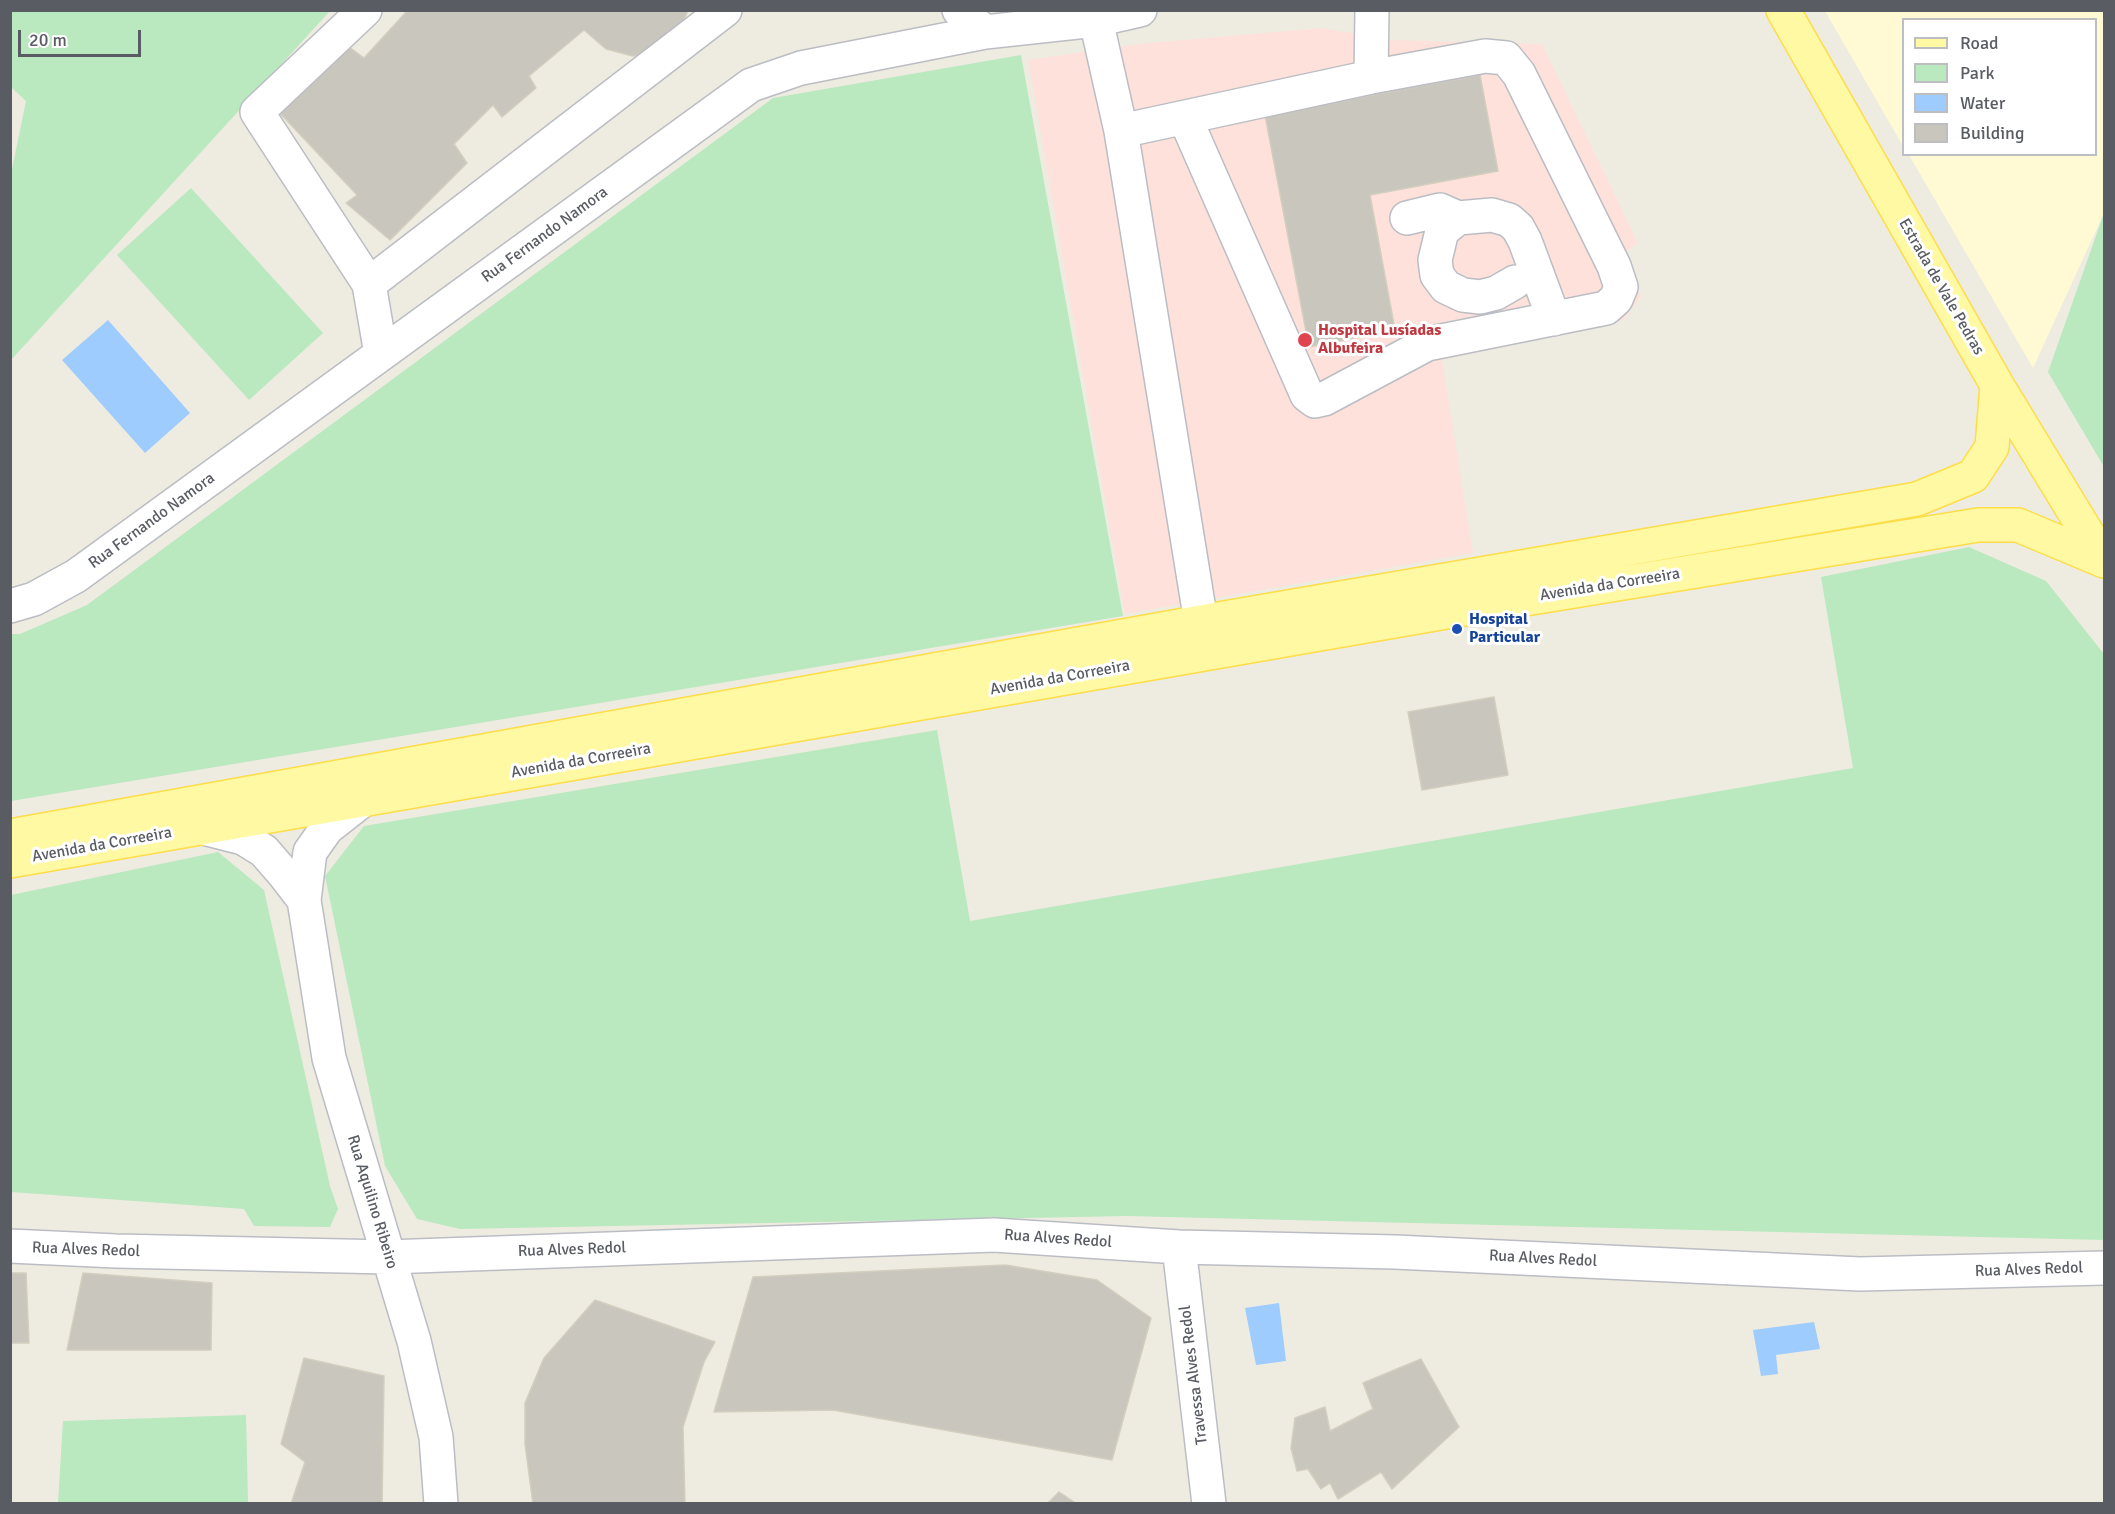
<!DOCTYPE html>
<meta charset="utf-8">
<style>
body{margin:0}
#map{position:relative;width:2115px;height:1514px;overflow:hidden;background:#eeece0;font-family:Signika,sans-serif}
canvas{display:block}
.frame{position:absolute;inset:0;border:12px solid #595c63;pointer-events:none}
.legend{position:absolute;left:1902px;top:18px;width:195px;height:138px;box-sizing:border-box;background:#fff;border:2px solid #bdbec1;margin:0;padding:8px 10px;list-style:none;font-size:18px;color:#595c63}
.legend li{display:flex;align-items:center;gap:12px;height:30px}
.legend b{width:30px;border:2px solid #bdbec1}
.scale{position:absolute;left:18px;top:30px;width:123px;height:27px;box-sizing:border-box;border:3px solid #595c63;border-top:0;padding-left:8px;font-size:18px;line-height:21px;white-space:nowrap;color:#595c63;-webkit-text-stroke:4px #fff;paint-order:stroke}
</style>
<div id="map">
<canvas width="2115" height="1514"></canvas>
<div class="frame"></div>
<ul class="legend">
<li><b style="height:8px;background:#fff9a4"></b>Road</li>
<li><b style="height:16px;background:#bae8bf"></b>Park</li>
<li><b style="height:16px;background:#9fccff"></b>Water</li>
<li><b style="height:16px;background:#c9c6bd"></b>Building</li>
</ul>
<div class="scale">20 m</div>
</div>
<script>
const c = document.querySelector('canvas').getContext('2d');
c.lineJoin = 'round';
function paint(path, color) { c.fillStyle = color; c.fill(path, 'evenodd'); }
const shape = rows => new Path2D(rows.map(r => 'M' + r).join(''));
function trace(path, color, width, dash) { c.strokeStyle = color; c.lineWidth = width; c.lineCap = dash ? 'butt' : 'round'; c.setLineDash(dash || []); c.stroke(path); }
function drawText(font, color, halo, rows, align = 'center') {
  c.font = font + ' Signika,sans-serif'; c.lineWidth = 6; c.setLineDash([]); c.textBaseline = 'middle'; c.strokeStyle = halo; c.fillStyle = color; for (const [text, x, y, turn = 0] of rows) {
    c.save(); c.translate(x, y); c.rotate((+turn || 0) * Math.PI / 180); c.textAlign = isNaN(turn) ? turn : align; if (halo) c.strokeText(text, 0, 0); c.fillText(text, 0, 0); c.restore();
  }
}
const commercial = shape([
 [1825,11,2104,11,2104,213,2033,368,1909,155,2096,154,2096,20,1904,20,1903,146]
]);
const medical = shape([
 [1321,28,1392,40,1542,44,1638,243,1624,253,1641,297,1623,320,1442,360,1473,553,1125,614,1028,60,1137,44]
]);
const green = shape([
 [11,11,330,11,11,360,11,174,26,101,11,87],
 [1021,55,1123,616,11,801,11,634,20,634,87,605,773,98],
 [191,188,323,333,249,400,117,255],
 [2104,213,2104,467,2048,372],
 [1969,547,2046,581,2104,654,2104,1240,1127,1216,460,1229,417,1219,385,1166,325,876,364,826,937,730,970,921,1853,768,1821,577],
 [218,852,264,890,330,1186,338,1209,330,1227,254,1226,244,1209,11,1192,11,895],
 [246,1415,248,1503,58,1503,63,1421]
]);
const water = shape([
 [108,320,190,413,145,453,62,360],
 [1279,1303,1286,1361,1256,1365,1245,1308],
 [1814,1322,1820,1349,1776,1355,1778,1374,1761,1376,1753,1330]
]);
const building = shape([
 [408,10,688,10,681,28,661,48,633,56,606,49,584,30,529,76,536,88,502,117,493,105,454,144,467,163,390,240,346,203,357,195,275,108,345,44,364,58,408,10],
 [1480,75,1498,171,1370,195,1395,330,1309,347,1265,115,1480,75],
 [1494,697,1508,775,1422,790,1408,712,1494,697],
 [1005,1265,1097,1280,1151,1318,1112,1460,833,1410,714,1412,753,1277,1005,1265],
 [10,1273,26,1273,29,1343,10,1343,10,1273],
 [83,1273,212,1283,211,1350,67,1350,83,1273],
 [595,1300,715,1342,704,1362,683,1427,685,1504,533,1504,525,1444,525,1403,544,1358,595,1300],
 [304,1358,384,1376,382,1504,291,1504,305,1462,281,1444,304,1358],
 [1421,1359,1459,1427,1392,1489,1381,1472,1338,1499,1330,1483,1321,1489,1308,1469,1297,1471,1291,1448,1295,1418,1325,1407,1330,1431,1373,1409,1363,1383,1421,1359],
 [1059,1492,1077,1504,1047,1504,1059,1492]
]);
const minor = shape([
 [365,10,257,112,369,284],
 [959,10,985,32],
 [1096,20,1121,131,1201,622],
 [1371,77,1372,10],
 [1121,131,1371,77,1485,56,1506,58,1519,74,1614,266,1621,287,1616,299,1606,308,1427,344,1324,399,1315,401,1307,395,1185,118],
 [1407,218,1440,210,1458,218,1492,215,1509,220,1518,228,1525,241,1554,319],
 [1458,218,1442,231,1435,260,1437,275,1446,287,1463,295,1480,297,1496,293,1515,282],
 [381,354,369,284,725,10],
 [10,606,34,599,76,576,751,85,801,68,985,32,1096,20,1140,10],
 [364,799,327,828,310,852,304,900,329,1058,414,1341,436,1437,441,1504],
 [200,827,243,838,264,851,284,874,304,900],
 [10,1246,116,1251,388,1257,994,1235,1179,1247,1395,1252,1860,1274,2104,1268],
 [1179,1247,1209,1504]
]);
const major = shape([
 [1783,10,1997,385,2104,561],
 [10,836,1201,622,1917,499,1973,476,1992,447,1997,385],
 [10,861,1458,610,1978,525,2018,525,2104,561]
]);
const markers = [
 [1305,340,8,"#e0444e"],
 [1457,629,6,"#1a4fb4"]
];
const streetNames = [
 ["Rua Fernando Namora",545,235,-36],
 ["Estrada de Vale Pedras",1941,287,60],
 ["Rua Fernando Namora",152,521,-36],
 ["Avenida da Correeira",1610,585,-9],
 ["Avenida da Correeira",1060,678,-10],
 ["Avenida da Correeira",581,761,-10],
 ["Avenida da Correeira",102,845,-10],
 ["Rua Aquilino Ribeiro",372,1202,73],
 ["Rua Alves Redol",1058,1239,4],
 ["Rua Alves Redol",86,1250,2],
 ["Rua Alves Redol",572,1250,-2],
 ["Rua Alves Redol",1543,1259,3],
 ["Rua Alves Redol",2029,1270,-2],
 ["Travessa Alves Redol",1194,1375,-97]
];
const healthNames = [
 ["Hospital Lusíadas",1318,331],
 ["Albufeira",1318,349]
];
const transitNames = [
 ["Hospital",1469,620],
 ["Particular",1469,638]
];
paint(commercial, '#fff9d4');
paint(medical, '#fde1da');
paint(green, '#bae8bf');
paint(water, '#9fccff');
paint(building, '#c9c6bd');
trace(building, '#d3cebe', 1.5);
trace(minor, '#bbbdc4', 36);
trace(major, '#fddd4a', 36);
trace(minor, '#fff', 33);
trace(major, '#fff9a4', 33);
for (const [x, y, r, color] of markers) { const dot = new Path2D(); dot.arc(x, y, r, 0, 2 * Math.PI); c.fillStyle = color; c.fill(dot); trace(dot, '#fff', 2); }
drawText('16px', '#595c63', '#fff', streetNames);
drawText('bold 16px', '#be3a42', '#fff', healthNames, 'left');
drawText('bold 16px', '#164399', '#fff', transitNames, 'left');
</script>
